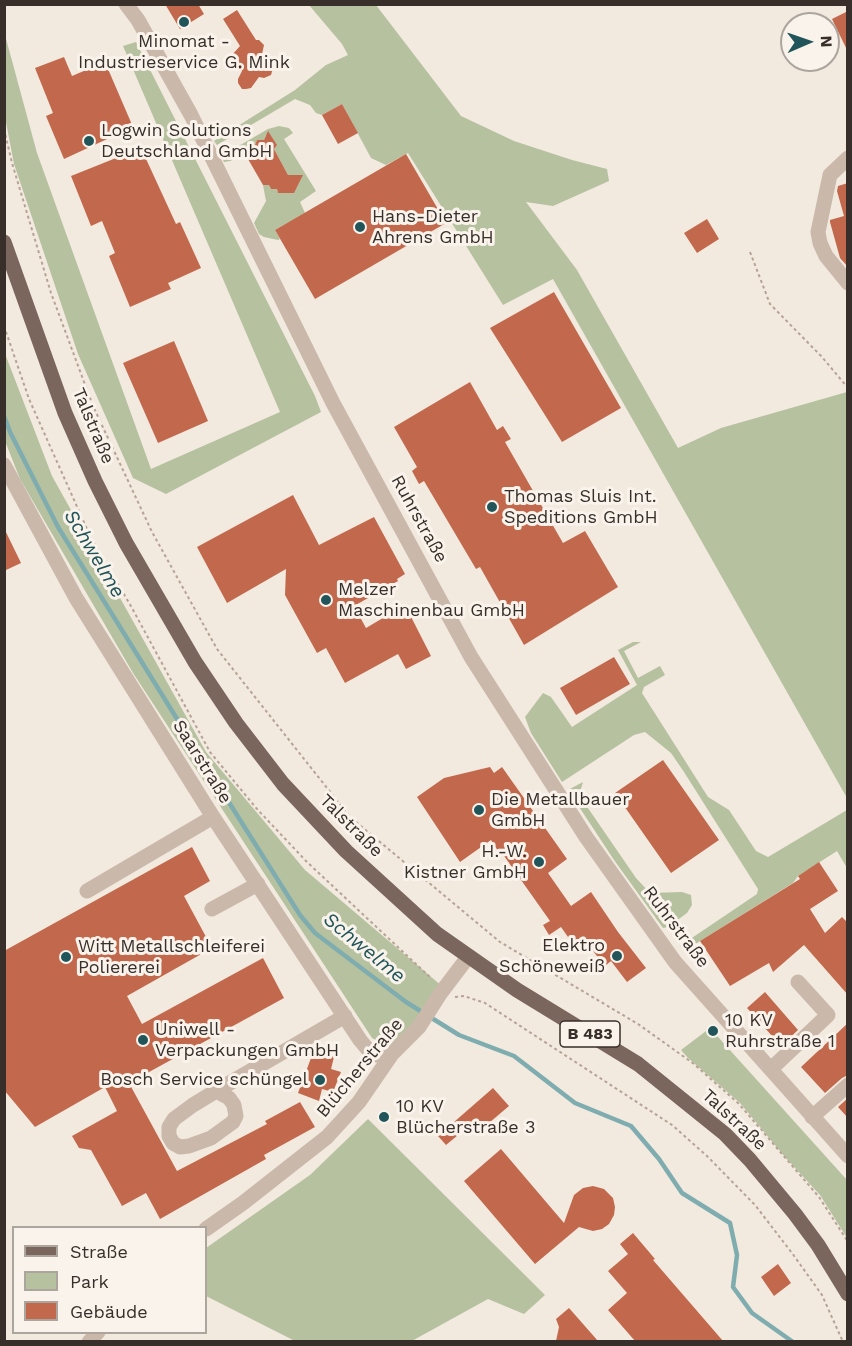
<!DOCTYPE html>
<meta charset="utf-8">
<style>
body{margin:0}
#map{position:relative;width:852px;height:1346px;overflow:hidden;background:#f2e9df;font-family:"Work Sans",sans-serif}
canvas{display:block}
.frame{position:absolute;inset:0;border:6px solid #382f2a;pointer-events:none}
.legend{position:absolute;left:12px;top:1226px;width:195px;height:108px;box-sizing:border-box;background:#faf3ec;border:2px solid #aca59e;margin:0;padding:8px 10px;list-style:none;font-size:18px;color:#382f2a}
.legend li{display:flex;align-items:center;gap:12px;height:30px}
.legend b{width:30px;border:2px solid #aca59e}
.north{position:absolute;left:780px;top:12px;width:60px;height:60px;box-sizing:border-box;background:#faf3ec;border:2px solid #aca59e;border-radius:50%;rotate:88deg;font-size:16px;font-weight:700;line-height:24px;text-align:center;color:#382f2a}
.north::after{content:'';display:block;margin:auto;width:21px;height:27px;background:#215559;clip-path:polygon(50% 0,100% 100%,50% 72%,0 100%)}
</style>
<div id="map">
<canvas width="852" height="1346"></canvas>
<div class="frame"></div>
<ul class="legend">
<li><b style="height:8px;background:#7a665c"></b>Straße</li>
<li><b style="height:16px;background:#b6c19f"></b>Park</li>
<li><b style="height:16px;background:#c2694d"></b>Gebäude</li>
</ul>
<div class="north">N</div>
</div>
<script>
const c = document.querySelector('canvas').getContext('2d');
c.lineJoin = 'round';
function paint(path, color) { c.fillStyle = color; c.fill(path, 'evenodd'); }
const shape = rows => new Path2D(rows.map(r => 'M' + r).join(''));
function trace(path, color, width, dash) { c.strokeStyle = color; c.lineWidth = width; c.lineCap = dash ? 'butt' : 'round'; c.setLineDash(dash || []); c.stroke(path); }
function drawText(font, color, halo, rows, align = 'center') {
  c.font = font + ' "Work Sans",sans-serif'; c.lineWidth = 6; c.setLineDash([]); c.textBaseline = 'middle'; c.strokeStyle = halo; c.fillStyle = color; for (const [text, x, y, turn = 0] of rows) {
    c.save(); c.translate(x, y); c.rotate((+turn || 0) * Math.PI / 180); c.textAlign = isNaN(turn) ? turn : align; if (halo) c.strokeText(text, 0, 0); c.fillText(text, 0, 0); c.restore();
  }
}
const green = shape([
 [309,5,376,5,461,116,514,141,572,160,607,169,609,181,553,206,526,202,577,270,678,448,721,428,847,392,847,798,553,279,503,305,408,153,386,165,371,158,342,104,322,115,316,113,310,105,295,99,217,145,214,141,295,90,326,65,348,55,342,44],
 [5,35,37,153,151,469,280,412,123,46,136,42,315,396,321,412,166,494,133,478,78,354,14,164,5,117],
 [279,126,289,128,293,133,284,139,316,191,300,202,305,213,275,230,280,239,278,240,264,237,259,234,254,223,266,201,263,185,269,185,271,189,277,189,278,193,293,193,301,179,298,175,288,175,274,149,276,145,271,136,266,135,264,140,257,140,255,145,250,146,244,155,230,161,224,162,223,160,225,154,268,129],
 [4,351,52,476,206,752,305,870,443,987,401,1053,372,1038,133,673,20,479,5,441],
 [633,642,641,642,624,651,638,678,660,666,665,675,644,687,642,693,708,797,729,810,756,851,768,857,847,810,847,868,837,851,798,876,793,883,684,951,680,946,757,894,758,889,684,772,671,753,645,732,634,735,562,782,531,733,525,717,543,693,551,697,572,727,637,685,618,650],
 [583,782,579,795,636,878,650,893,682,892,691,895,692,905,687,913,668,927,663,928,614,860,568,790],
 [710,1028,847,1180,847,1238,820,1195,785,1157,740,1103,688,1058,681,1050],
 [368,1119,545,1295,524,1314,488,1299,410,1342,295,1341,206,1296,206,1248,310,1175]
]);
const stream = shape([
 [4,416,10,432,58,527,218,785,300,915,315,933,406,1002,459,1035,514,1056,575,1103,631,1126,659,1159,682,1193,730,1223,737,1255,733,1287,752,1313,793,1342]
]);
const building = shape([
 [165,4,198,4,204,14,180,29],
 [237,10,256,40,259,40,264,45,261,59,269,62,273,68,271,75,264,78,259,77,251,88,246,89,242,89,238,83,238,79,242,71,230,64,231,56,240,46,223,19],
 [848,11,848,52,832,19],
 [64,57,72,76,105,62,133,127,64,159,46,116,53,113,35,68],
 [342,104,358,133,338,144,322,115],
 [268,131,277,145,274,149,288,175,303,175,294,193,278,193,277,189,271,189,269,185,263,185,248,159,250,154,246,146,255,145,257,140,264,140],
 [141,148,176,224,180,222,201,268,168,283,171,289,130,307,109,256,115,253,102,221,91,226,71,176],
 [406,154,446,223,315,299,275,230],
 [848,183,848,267,840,258,830,222,830,220,844,216,837,191,838,186],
 [707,219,719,239,697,253,684,233],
 [554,292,621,408,562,442,490,328],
 [174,341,208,421,158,443,123,363],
 [470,382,497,430,503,426,511,439,505,442,563,543,585,531,618,587,524,645,480,567,476,569,424,481,419,484,412,471,417,467,394,427],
 [293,495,319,545,374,517,405,574,397,579,398,581,354,606,366,628,405,605,431,656,406,669,398,654,345,683,326,648,317,653,285,595,286,569,227,603,197,547],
 [4,528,21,563,4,571],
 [614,657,630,684,576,715,560,688],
 [663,760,719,840,671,873,615,793],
 [490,767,494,773,502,767,567,859,548,873,571,906,591,892,618,932,646,968,627,982,611,961,605,966,585,941,575,947,561,927,549,935,543,925,550,921,502,853,500,854,491,840,460,862,417,797,444,778],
 [192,847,210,881,184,896,212,948,127,996,142,1024,263,958,284,998,129,1083,177,1171,267,1124,265,1121,300,1102,315,1127,264,1155,266,1159,160,1219,146,1193,122,1206,91,1150,79,1148,72,1136,117,1111,105,1087,35,1127,4,1090,4,951],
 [819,862,838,891,810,909,825,933,842,917,848,923,848,995,804,945,773,972,769,963,730,986,700,941,800,879,798,876],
 [765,992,798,1030,781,1046,747,1008],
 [848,1023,848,1075,842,1078,825,1093,801,1067],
 [314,1050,334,1057,331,1069,341,1072,333,1092,322,1089,319,1101,298,1093],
 [493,1088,509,1106,476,1134,469,1126,446,1145,438,1136],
 [848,1098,848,1118,838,1107],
 [501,1149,564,1223,574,1195,583,1188,593,1186,604,1189,613,1198,615,1207,614,1215,609,1224,602,1229,593,1231,579,1227,535,1264,464,1181],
 [633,1233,655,1259,653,1260,723,1341,635,1341,608,1310,627,1293,608,1271,628,1254,620,1244],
 [778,1264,791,1283,774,1296,761,1277],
 [569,1308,598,1341,556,1341,559,1327,556,1319]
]);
const path = shape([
 [4,129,12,163,51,293,93,406,152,532,217,649,350,817,500,942,638,1024,694,1064,739,1104,819,1197,848,1242],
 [750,252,770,304,822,357,848,388],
 [4,326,29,399,91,538,132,608,210,752,257,809,307,862,432,979],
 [455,997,464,996,485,1003,672,1125,707,1156,755,1205,792,1253,822,1295,843,1342]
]);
const minor = shape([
 [126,4,138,20,191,115,333,403,471,657,586,837,675,962,848,1156],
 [848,158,830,175,818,232,820,243,826,256,848,283],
 [4,465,76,598,213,817,360,1040,370,1052,376,1055,392,1054],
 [87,891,213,817],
 [212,909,258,884],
 [771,1069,828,1015,798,982],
 [216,1091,229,1098,234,1105,236,1116,233,1122,211,1138,189,1146,180,1147,173,1143,169,1136,169,1127,174,1119,193,1105,216,1091,345,1016],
 [812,1117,848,1085],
 [206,1229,243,1203,327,1137,359,1102,392,1054,419,1027,440,994,468,957],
 [89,1342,98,1332]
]);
const major = shape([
 [4,242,65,413,95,481,126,543,195,662,236,723,283,784,346,851,437,934,517,990,638,1064,725,1134,750,1160,795,1214,818,1245,848,1294]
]);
const markers = [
 [184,22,6,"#215559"],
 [89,141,6,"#215559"],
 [360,227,6,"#215559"],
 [492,507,6,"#215559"],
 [326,600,6,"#215559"],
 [479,810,6,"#215559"],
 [539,862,6,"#215559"],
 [617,956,6,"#215559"],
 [66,957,6,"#215559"],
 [713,1031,6,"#215559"],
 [143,1040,6,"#215559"],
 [320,1080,6,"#215559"],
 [384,1117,6,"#215559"]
];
const shields = [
 [590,1034,60]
];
const shieldNames = [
 ["B 483",590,1034]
];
const poiNames = [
 ["Minomat -",184,42,"center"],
 ["Industrieservice G. Mink",184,63,"center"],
 ["Logwin Solutions",101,131],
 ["Deutschland GmbH",101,152],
 ["Hans-Dieter",372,217],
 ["Ahrens GmbH",372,238],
 ["Thomas Sluis Int.",504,497],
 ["Speditions GmbH",504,518],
 ["Melzer",338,590],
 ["Maschinenbau GmbH",338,611],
 ["Die Metallbauer",491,800],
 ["GmbH",491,821],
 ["H.-W.",527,852,"right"],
 ["Kistner GmbH",527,873,"right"],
 ["Elektro",605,946,"right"],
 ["Schöneweiß",605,967,"right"],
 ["Witt Metallschleiferei",78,947],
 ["Poliererei",78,968],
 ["10 KV",725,1021],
 ["Ruhrstraße 1",725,1042],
 ["Uniwell -",155,1030],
 ["Verpackungen GmbH",155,1051],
 ["Bosch Service schüngel",308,1080,"right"],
 ["10 KV",396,1107],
 ["Blücherstraße 3",396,1128]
];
const streetNames = [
 ["Talstraße",93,426,67],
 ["Ruhrstraße",419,519,61],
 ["Saarstraße",202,762,58],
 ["Talstraße",351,826,45],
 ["Ruhrstraße",676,927,53],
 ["Blücherstraße",360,1068,-50],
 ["Talstraße",734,1120,43]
];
const waterNames = [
 ["Schwelme",94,554,59],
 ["Schwelme",364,948,39]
];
paint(green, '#b6c19f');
trace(stream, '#7fadaf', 4.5);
paint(building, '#c2694d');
trace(path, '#b6a395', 2, [3, 3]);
trace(minor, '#cab9ab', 15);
trace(major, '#7a665c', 15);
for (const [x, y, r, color] of markers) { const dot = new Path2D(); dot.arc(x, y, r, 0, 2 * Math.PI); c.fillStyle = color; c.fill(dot); trace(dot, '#faf3ec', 2); }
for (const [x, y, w] of shields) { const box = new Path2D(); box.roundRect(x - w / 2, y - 13, w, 26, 4.5); c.fillStyle = '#faf3ec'; c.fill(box); trace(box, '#382f2a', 1.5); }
drawText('bold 16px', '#382f2a', null, shieldNames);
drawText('18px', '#382f2a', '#faf3ec', poiNames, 'left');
drawText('18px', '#382f2a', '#faf3ec', streetNames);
drawText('italic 20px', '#215559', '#faf3ec', waterNames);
</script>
